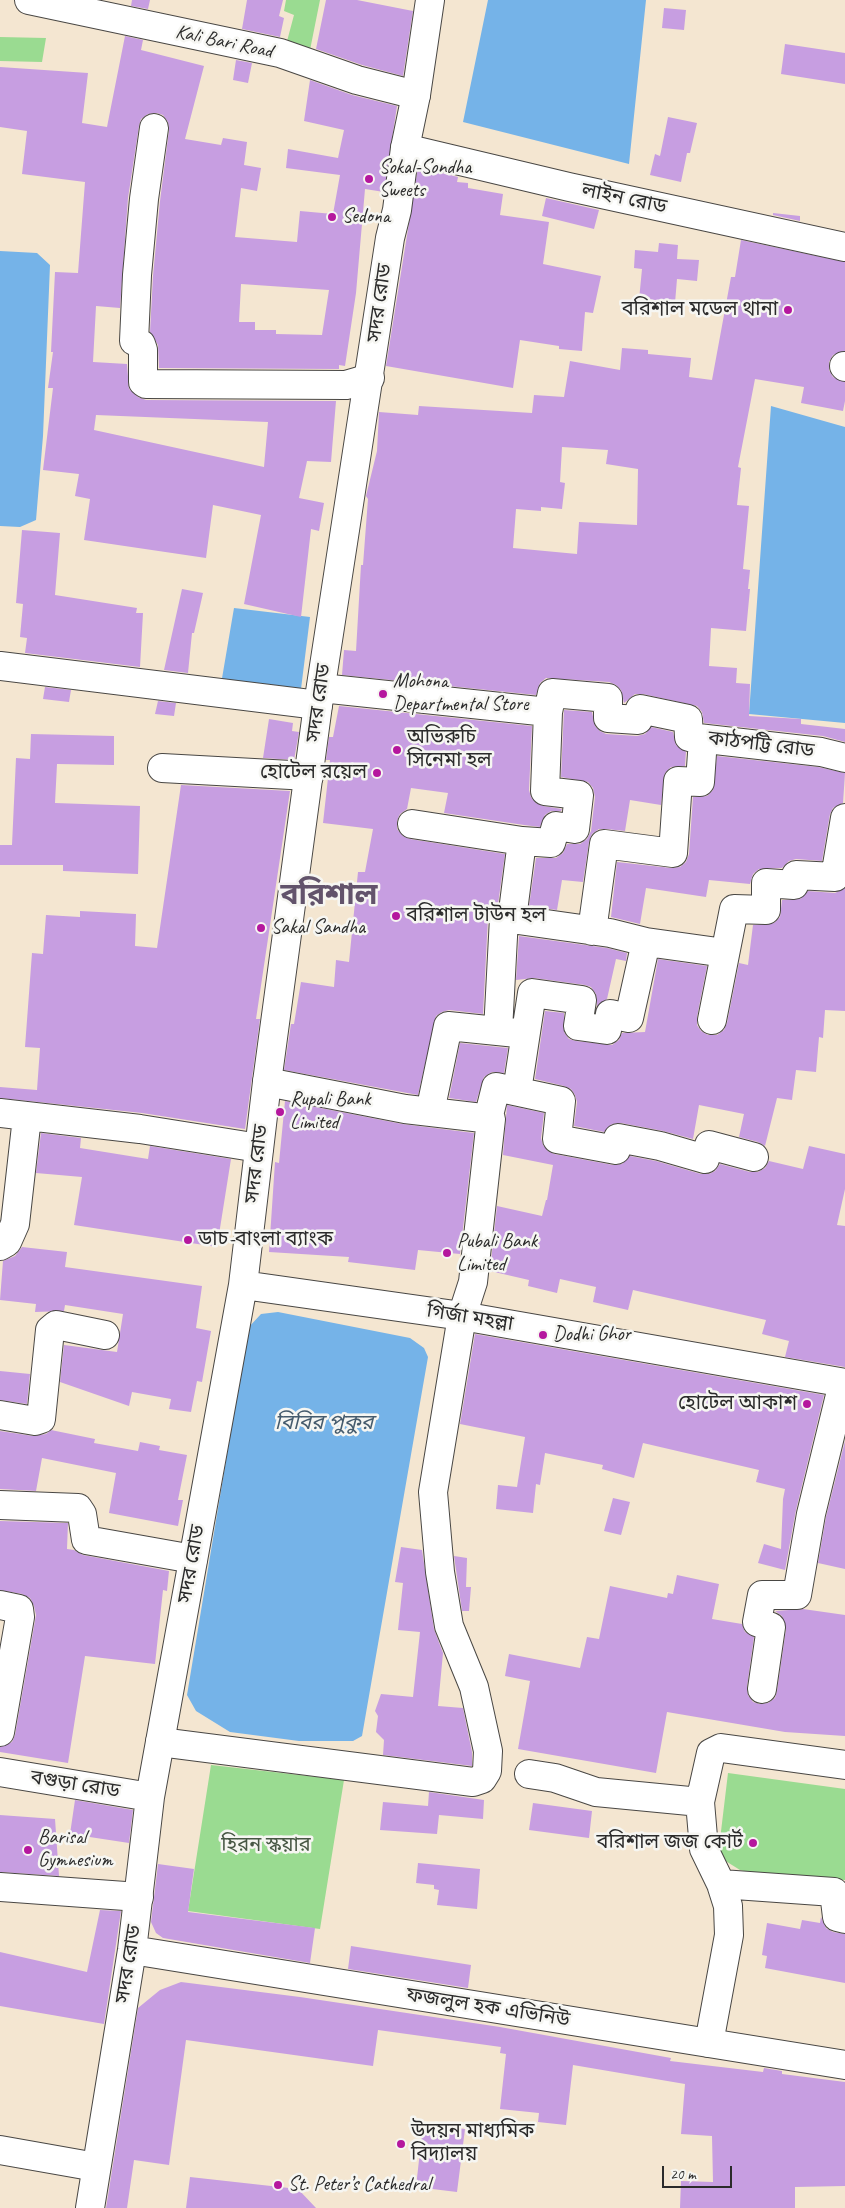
<!DOCTYPE html>
<meta charset="utf-8">
<style>
body{margin:0}
#map{position:relative;width:845px;height:2208px;overflow:hidden;background:#f4e6d1;font-family:Caveat,sans-serif}
canvas{display:block}
.scale{position:absolute;left:662px;top:2166px;width:70px;height:22px;box-sizing:border-box;border:2px solid #2b2b2b;border-top:0;padding-left:6px;font-size:15px;line-height:18px;white-space:nowrap;color:#2b2b2b;-webkit-text-stroke:4px #f6f6f2;paint-order:stroke}
</style>
<div id="map">
<canvas width="845" height="2208"></canvas>
<div class="scale">20 m</div>
</div>
<script>
const c = document.querySelector('canvas').getContext('2d');
c.lineJoin = 'round';
function paint(path, color) { c.fillStyle = color; c.fill(path, 'evenodd'); }
const shape = rows => new Path2D(rows.map(r => 'M' + r).join(''));
function trace(path, color, width, dash) { c.strokeStyle = color; c.lineWidth = width; c.lineCap = dash ? 'butt' : 'round'; c.setLineDash(dash || []); c.stroke(path); }
function drawText(font, color, halo, rows, align = 'center') {
  c.font = font + ' Caveat,"Noto Sans Bengali",sans-serif'; c.lineWidth = 5; c.setLineDash([]); c.textBaseline = 'middle'; c.strokeStyle = halo; c.fillStyle = color; for (const [text, x, y, turn = 0] of rows) {
    c.save(); c.translate(x, y); c.rotate((+turn || 0) * Math.PI / 180); c.textAlign = isNaN(turn) ? turn : align; if (halo) c.strokeText(text, 0, 0); c.fillText(text, 0, 0); c.restore();
  }
}
const green = shape([
 [286,0,320,0,309,55,286,45,294,15,284,11],
 [0,37,46,38,42,62,0,61],
 [211,1765,344,1780,320,1929,188,1911],
 [728,1773,845,1789,845,1880,765,1876,740,1870,724,1860,719,1848]
]);
const water = shape([
 [488,0,646,0,629,164,463,122],
 [0,251,37,253,50,265,43,436,36,520,20,527,0,526],
 [771,406,845,427,845,723,749,714],
 [234,608,310,617,300,697,220,690],
 [278,1312,410,1338,424,1348,428,1357,362,1736,353,1741,299,1741,230,1732,196,1711,187,1695,248,1328,261,1314]
]);
const building = shape([
 [132,0,150,0,148,9,131,6],
 [247,0,283,0,279,16,284,18,280,37,242,29],
 [326,0,357,0,413,11,403,76,362,65,316,49],
 [664,8,686,10,684,30,662,28],
 [125,36,143,40,141,50,204,66,185,139,221,145,223,138,247,142,244,165,261,168,257,191,241,188,235,237,297,242,300,211,333,214,340,175,286,168,288,149,338,158,344,130,304,121,310,80,352,95,397,106,384,192,365,189,356,293,345,366,339,365,339,369,159,368,158,345,150,332,153,276,160,201,169,130,168,122,163,115,157,113,148,114,141,119,139,126,128,198,120,308,96,306,93,362,127,364,129,389,138,397,146,400,336,401,331,462,307,461,299,498,324,503,319,531,311,529,301,617,244,604,261,515,213,505,206,558,84,540,90,499,75,496,79,474,43,470,53,388,48,388,53,352,51,352,55,272,78,273,85,182,22,174,27,131,0,127,0,67,88,73,82,123,107,127],
 [241,284,329,290,322,335,276,334,276,330,255,330,255,322,239,322],
 [96,415,268,422,264,467,94,430],
 [785,44,845,53,845,84,781,74],
 [236,60,252,63,248,83,233,80],
 [668,117,697,123,690,153,687,153,681,182,650,175,655,154,660,156],
 [418,167,458,177,457,182,468,183,468,188,503,194,500,215,549,222,543,264,601,276,593,313,585,312,582,351,559,349,559,346,520,340,513,388,386,366],
 [546,198,599,210,594,229,542,216],
 [773,213,800,216,800,221,773,215],
 [741,240,845,262,845,351,833,355,829,362,829,370,833,377,845,382,845,401,843,411,801,403,804,387,755,379,738,467,741,468,737,505,749,506,743,569,750,570,748,589,750,589,746,631,711,628,709,666,737,668,736,683,750,684,749,716,801,719,801,724,845,729,845,742,823,736,704,723,702,712,697,706,643,694,635,694,624,703,621,690,616,685,609,682,546,678,540,683,536,695,342,675,344,650,356,651,361,565,363,565,368,499,366,496,377,451,379,412,418,415,419,406,532,413,534,395,564,397,570,361,620,370,622,348,648,350,648,354,691,358,689,377,712,380,731,277,735,277],
 [562,447,608,450,606,464,638,469,637,525,579,522,577,554,513,548,516,509,541,511,541,507,562,509,565,483,560,482],
 [659,243,678,245,677,259,699,260,697,281,677,279,675,303,639,300,642,269,634,268,635,250,658,252],
 [22,530,60,533,55,595,137,608,136,613,143,613,140,667,25,653,27,638,20,637,23,604,16,603],
 [182,589,203,593,194,633,192,633,188,673,164,670],
 [45,687,71,690,69,702,43,699],
 [158,701,176,703,174,716,155,714],
 [339,706,532,726,529,790,531,797,536,803,543,806,562,809,561,811,551,811,545,815,540,827,524,825,444,813,448,793,411,788,407,809,400,814,397,821,397,829,403,836,410,839,505,854,498,904,492,909,488,917,483,1014,449,1010,442,1012,436,1016,418,1095,284,1070,291,1024,294,1024,301,982,334,987,336,960,349,962,358,872,365,872,373,829,323,823,330,760,326,760,329,737,333,737],
 [564,710,592,712,595,726,600,731,606,734,637,736,645,734,651,727,673,732,676,745,686,752,685,766,671,767,665,773,661,805,630,800,625,831,606,829,599,829,592,834,589,842,583,882,562,880,557,910,529,906,536,858,556,858,563,853,567,844,580,844,587,839,591,831,595,797,593,788,588,782,561,777],
 [269,719,293,723,292,731,299,732,294,760,263,758],
 [31,734,114,736,114,765,57,764,55,803,140,806,138,874,63,871,63,865,0,865,0,845,12,845,16,758,30,759],
 [717,756,818,767,845,773,843,803,833,808,830,814,822,861,796,859,789,861,782,868,759,869,753,874,750,884,709,880,706,897,646,888,640,924,611,917,617,862,671,868,680,867,686,862,689,854,693,797,707,796,713,790],
 [181,785,290,791,256,1019,260,1019,245,1129,142,1113,0,1098,0,1087,37,1090,40,1048,25,1047,32,953,43,954,46,915,80,917,80,911,136,914,135,946,157,948],
 [845,888,845,1011,825,1010,823,1038,819,1037,816,1072,796,1070,792,1100,777,1098,765,1146,758,1142,739,1137,744,1114,699,1105,693,1139,663,1131,621,1123,612,1124,604,1132,574,1126,577,1102,575,1095,571,1089,564,1086,535,1079,545,1011,564,1013,564,1032,569,1039,576,1041,612,1045,619,1040,622,1033,645,1032,658,959,707,966,697,1017,697,1025,701,1031,708,1035,717,1035,724,1030,727,1023,739,963,748,965,753,925,774,923,780,917,782,900,800,899,808,891,835,893],
 [519,936,607,948,627,953,626,961,616,959,607,999,597,1006,596,994,591,987,585,985,534,978,516,980],
 [460,1043,508,1048,504,1073,492,1072,484,1077,476,1102,449,1098],
 [285,1101,402,1124,474,1133,460,1254,418,1250,415,1270,348,1262,349,1257,269,1252,275,1162,279,1163],
 [507,1105,544,1113,541,1138,543,1145,548,1151,554,1154,613,1165,622,1164,630,1156,656,1161,701,1174,709,1174,715,1171,720,1164,750,1172,758,1172,765,1168,769,1161,803,1169,809,1146,845,1154,845,1189,837,1225,845,1226,845,1367,785,1357,789,1341,762,1334,766,1320,633,1290,628,1310,593,1302,596,1287,560,1279,557,1293,528,1286,529,1280,490,1271,497,1206,542,1216,546,1200,547,1200,553,1165,503,1155],
 [41,1133,81,1138,80,1148,148,1159,150,1146,231,1159,217,1247,74,1225,82,1177,36,1173],
 [22,1247,67,1252,65,1267,202,1286,196,1328,211,1331,202,1382,197,1381,191,1412,169,1409,171,1399,132,1392,129,1406,60,1382,64,1345,117,1352,123,1314,65,1305,64,1311,35,1312,36,1304,0,1300,3,1261,15,1256],
 [475,1334,824,1395,796,1510,785,1570,758,1563,764,1544,781,1549,783,1499,785,1489,756,1482,759,1470,643,1443,634,1478,602,1469,603,1465,545,1453,540,1485,536,1484,533,1513,496,1509,498,1485,517,1487,525,1437,460,1424],
 [0,1371,30,1374,27,1404,0,1400],
 [51,1430,95,1439,94,1443,138,1451,140,1442,160,1446,159,1450,187,1455,178,1500,183,1500,178,1526,109,1513,116,1473,42,1458,36,1491,0,1489,0,1431,33,1436,46,1434],
 [845,1441,845,1569,818,1563,826,1517],
 [613,1498,630,1502,621,1535,604,1531],
 [0,1521,68,1523,67,1549,74,1550,83,1555,169,1571,167,1591,163,1590,155,1664,85,1656,68,1763,0,1752,0,1747,12,1742,15,1735,36,1615,34,1606,30,1598,22,1594,0,1590],
 [401,1547,422,1550,434,1629,443,1653,438,1706,463,1708,472,1752,472,1766,383,1755,384,1740,376,1732,378,1716,375,1711,381,1694,413,1697,420,1632,398,1630,403,1583,395,1582],
 [454,1556,467,1558,466,1587,471,1587,469,1611,462,1611],
 [677,1575,719,1584,712,1619,742,1624,745,1632,754,1637,747,1687,748,1695,753,1702,759,1704,768,1703,775,1698,777,1691,786,1629,782,1616,775,1611,803,1609,845,1615,845,1736,785,1732,667,1712,656,1773,518,1749,530,1681,505,1676,509,1654,580,1668,587,1637,599,1639,610,1586,667,1598,668,1593,673,1594],
 [429,1792,484,1800,483,1819,439,1815,437,1834,380,1830,383,1802,428,1806],
 [75,1800,133,1810,129,1843,70,1834],
 [533,1803,592,1811,589,1838,529,1830],
 [0,1815,55,1819,59,1876,0,1872],
 [418,1863,480,1869,477,1909,437,1905,439,1890,434,1889,434,1885,416,1883],
 [158,1864,194,1869,188,1912,315,1928,310,1963,163,1938,156,1933,151,1922],
 [100,1910,121,1911,104,2024,0,2006,0,1952,87,1972],
 [821,1917,826,1928,833,1932,845,1934,845,1983,765,1968,767,1956,762,1955,767,1923,800,1929,802,1920,820,1923],
 [351,1946,471,1965,468,1988,348,1969],
 [181,1982,300,1997,500,2027,671,2058,670,2061,763,2072,764,2068,782,2071,782,2074,845,2082,845,2186,795,2187,795,2208,680,2208,681,2181,713,2182,712,2136,681,2134,685,2084,573,2065,566,2125,538,2122,539,2113,500,2109,506,2054,500,2053,501,2047,378,2030,373,2066,186,2040,169,2165,134,2160,127,2208,106,2208,138,2008,160,1990],
 [423,2124,465,2129,457,2192,416,2187],
 [190,2177,298,2189,316,2208,186,2208]
]);
const minor = shape([
 [29,0,280,53,357,80,416,95],
 [154,128,144,199,137,275,134,341,141,344,143,350,143,382,146,384,346,385,370,378],
 [405,148,569,187,845,247],
 [844,366,845,367],
 [0,666,318,705],
 [321,688,548,712,552,693,608,698,608,718,638,720,640,709,688,719,689,737,821,752,845,758],
 [162,768,309,776],
 [412,824,522,841,512,919],
 [522,841,551,843,556,826,575,829,579,795,545,791,548,712],
 [592,931,604,844,673,853,678,781,700,782,703,739],
 [712,1020,734,909,766,910,766,883,794,885,796,875,835,877,845,818],
 [498,1031,504,918,610,933,646,942],
 [517,1091,532,993,582,1000,578,1026,607,1030,610,1014,629,1018,646,942,725,953],
 [430,1112,448,1026,517,1033],
 [0,1113,140,1129,259,1148],
 [488,1119,496,1087,561,1101,557,1139,616,1150,618,1138,660,1146,705,1159,709,1145,754,1157],
 [0,1246,7,1242,15,1224,27,1117],
 [0,1415,35,1421,41,1419,50,1330,56,1325,105,1335],
 [0,1505,78,1508,82,1514,86,1540,193,1559],
 [0,1605,19,1609,20,1617,0,1732],
 [762,1689,771,1627,757,1622,762,1595,797,1595,811,1514,843,1383],
 [160,1742,473,1782,482,1779,487,1771,488,1751,474,1687,449,1626,440,1572,433,1492,462,1316,473,1282,491,1119,405,1109,267,1082],
 [529,1774,555,1778,596,1792,700,1802],
 [721,1884,834,1892,837,1917,845,1919],
 [0,1887,139,1897],
 [709,2043,729,1935,728,1906,721,1884,704,1849,700,1802,711,1753,721,1748,845,1765],
 [0,2150,96,2167]
]);
const major = shape([
 [243,1285,462,1316,845,1383],
 [0,1772,150,1797],
 [132,1950,845,2065],
 [90,2208,132,1950,150,1797,243,1285,267,1082,318,705,390,238,397,210,405,148,416,95,430,0]
]);
const markers = [
 [369,179,5,"#b5179e"],
 [332,217,5,"#b5179e"],
 [788,310,5,"#b5179e"],
 [383,694,5,"#b5179e"],
 [397,750,5,"#b5179e"],
 [377,773,5,"#b5179e"],
 [396,916,5,"#b5179e"],
 [261,928,5,"#b5179e"],
 [280,1112,5,"#b5179e"],
 [188,1240,5,"#b5179e"],
 [447,1253,5,"#b5179e"],
 [543,1335,5,"#b5179e"],
 [807,1404,5,"#b5179e"],
 [753,1843,5,"#b5179e"],
 [28,1850,5,"#b5179e"],
 [401,2144,5,"#b5179e"],
 [278,2185,5,"#b5179e"]
];
const streetNames = [
 ["Kali Bari Road",224,42,12],
 ["লাইন রোড",624,199,12],
 ["সদর রোড",380,303,-82],
 ["সদর রোড",319,703,-82],
 ["কাঠপট্টি রোড",761,745,7],
 ["সদর রোড",257,1164,-83],
 ["গির্জা মহল্লা",470,1318,9],
 ["সদর রোড",192,1564,-80],
 ["বগুড়া রোড",75,1785,9],
 ["সদর রোড",129,1964,-81],
 ["ফজলুল হক এভিনিউ",488,2008,9]
];
const poiNames = [
 ["Sokal-Sondha",379,168],
 ["Sweets",379,191],
 ["Sedona",342,217],
 ["বরিশাল মডেল থানা",778,310,"right"],
 ["Mohona",393,682],
 ["Departmental Store",393,705],
 ["অভিরুচি",407,738],
 ["সিনেমা হল",407,761],
 ["হোটেল রয়েল",367,773,"right"],
 ["বরিশাল টাউন হল",406,916],
 ["Sakal Sandha",271,928],
 ["Rupali Bank",290,1100],
 ["Limited",290,1123],
 ["ডাচ-বাংলা ব্যাংক",198,1240],
 ["Pubali Bank",457,1242],
 ["Limited",457,1265],
 ["Dodhi Ghor",553,1335],
 ["হোটেল আকাশ",797,1404,"right"],
 ["Barisal",38,1838],
 ["Gymnesium",38,1861],
 ["বরিশাল জজ কোর্ট",743,1843,"right"],
 ["উদয়ন মাধ্যমিক",411,2132],
 ["বিদ্যালয়",411,2155],
 ["St. Peter’s Cathedral",288,2185]
];
const parkNames = [
 ["হিরন স্কয়ার",266,1846]
];
const waterNames = [
 ["বিবির পুকুর",324,1423]
];
const townNames = [
 ["বরিশাল",329,896]
];
paint(green, '#9adb91');
paint(water, '#75b3e8');
paint(building, '#c79ee1');
trace(minor, '#494744', 30);
trace(major, '#494744', 30);
trace(minor, '#fff', 28);
trace(major, '#fff', 28);
for (const [x, y, r, color] of markers) { const dot = new Path2D(); dot.arc(x, y, r, 0, 2 * Math.PI); c.fillStyle = color; c.fill(dot); trace(dot, '#f6f6f2', 2); }
drawText('20px', '#2b2b2b', '#f6f6f2', streetNames);
drawText('20px', '#2b2b2b', '#f6f6f2', poiNames, 'left');
drawText('20px', '#475744', '#f6f6f2', parkNames);
drawText('italic 21px', '#455b6d', '#f6f6f2', waterNames);
drawText('bold 30px', '#62536b', '#f6f6f2', townNames);
</script>
